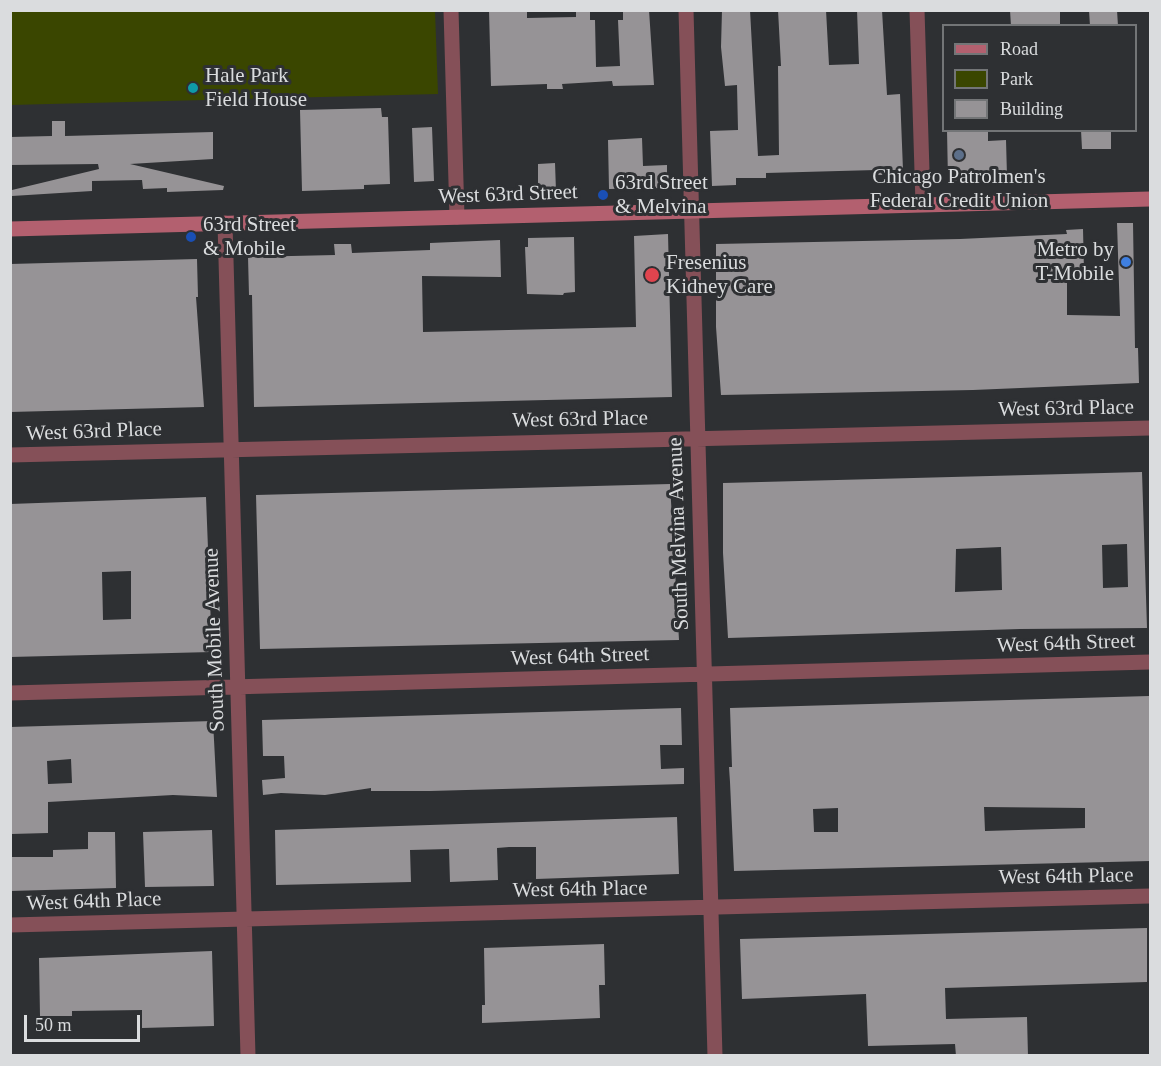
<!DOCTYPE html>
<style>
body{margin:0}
#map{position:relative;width:1161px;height:1066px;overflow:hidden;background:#2e3033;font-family:Georgia,serif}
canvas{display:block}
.frame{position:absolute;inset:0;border:12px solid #dadcde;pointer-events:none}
.legend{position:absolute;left:942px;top:24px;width:195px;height:108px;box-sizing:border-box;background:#2e3033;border:2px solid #737577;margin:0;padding:8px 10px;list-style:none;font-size:18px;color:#dadcde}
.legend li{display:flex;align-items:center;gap:12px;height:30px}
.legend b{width:30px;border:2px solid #737577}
.scale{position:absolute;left:24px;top:1015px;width:116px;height:27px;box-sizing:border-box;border:3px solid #dadcde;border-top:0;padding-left:8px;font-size:18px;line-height:21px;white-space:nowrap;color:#dadcde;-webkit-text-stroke:4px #2e3033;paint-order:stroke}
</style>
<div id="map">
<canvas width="1161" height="1066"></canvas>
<div class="frame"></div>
<ul class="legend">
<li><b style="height:8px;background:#b3606f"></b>Road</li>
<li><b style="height:16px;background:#3a4600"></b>Park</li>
<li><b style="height:16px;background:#969396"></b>Building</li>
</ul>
<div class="scale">50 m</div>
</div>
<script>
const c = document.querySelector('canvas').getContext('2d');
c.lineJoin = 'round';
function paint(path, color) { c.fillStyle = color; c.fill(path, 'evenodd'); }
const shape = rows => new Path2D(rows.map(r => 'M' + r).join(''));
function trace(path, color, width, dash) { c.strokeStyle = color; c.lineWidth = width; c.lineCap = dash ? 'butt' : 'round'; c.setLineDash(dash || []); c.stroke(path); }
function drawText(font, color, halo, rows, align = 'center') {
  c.font = font + ' Georgia,serif'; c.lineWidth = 6; c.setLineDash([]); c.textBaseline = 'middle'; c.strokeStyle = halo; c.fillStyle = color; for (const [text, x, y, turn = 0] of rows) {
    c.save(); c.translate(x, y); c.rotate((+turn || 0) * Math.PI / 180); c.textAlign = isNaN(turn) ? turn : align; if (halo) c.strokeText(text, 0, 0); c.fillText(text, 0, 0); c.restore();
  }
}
const green = shape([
 [10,11,435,11,438,94,11,105]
]);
const building = shape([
 [489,10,527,10,527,18,576,17,576,10,590,10,590,20,595,20,596,67,620,66,618,20,623,20,623,10,649,10,654,85,613,86,612,81,562,84,563,89,547,89,547,84,491,86],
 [722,10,750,10,758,156,779,155,778,66,781,66,778,10,826,10,829,65,859,64,857,10,882,10,887,95,900,94,903,170,887,170,887,175,876,175,876,170,766,173,766,178,736,178,736,185,712,186,710,131,738,130,737,85,725,86,721,47],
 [1010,10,1060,10,1060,26,1011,26],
 [1089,10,1117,10,1118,26,1090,26],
 [381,108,382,117,388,117,390,184,364,185,364,189,302,191,300,110],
 [52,121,65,121,65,136,213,132,213,159,130,164,224,186,223,190,167,192,167,188,143,189,142,180,92,181,92,191,12,196,12,190,99,169,98,164,10,165,10,137,52,136],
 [432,127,434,181,414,182,412,128],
 [947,130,988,130,988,141,1006,140,1007,176,948,181],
 [1081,130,1111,130,1111,149,1082,149],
 [642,138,643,166,667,165,667,188,609,189,608,140],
 [555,163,556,191,538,192,538,164],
 [1117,223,1133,223,1135,348,1138,348,1139,383,973,390,721,395,716,327,716,244,960,239,1067,234,1066,230,1083,229,1084,272,1067,272,1067,315,1120,316],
 [668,234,672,397,254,407,252,295,249,295,248,257,335,255,334,244,351,244,352,253,430,250,430,243,500,240,501,277,422,276,423,332,636,327,634,236],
 [574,237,575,292,564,293,563,295,527,294,525,247,528,247,528,238],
 [197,259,198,297,196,297,204,407,10,412,10,264],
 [1142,472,1147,628,1020,629,728,638,723,553,723,483],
 [1127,544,1128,587,1103,588,1102,545],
 [1001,547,1002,590,955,592,956,549],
 [670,484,679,640,260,649,256,495],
 [206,497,212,652,10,657,10,504],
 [131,571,131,619,103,620,102,572],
 [1149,696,1150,861,734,871,730,782,729,767,732,767,730,708],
 [984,807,1085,808,1085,828,985,831],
 [838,808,838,832,814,832,813,809],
 [681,708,682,745,660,745,661,769,684,768,684,784,430,791,371,791,371,788,325,795,281,793,263,795,262,780,285,778,284,756,263,756,262,720],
 [213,721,217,797,173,795,48,802,48,833,11,834,10,727],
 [71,759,72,783,48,784,47,761],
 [677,817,679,874,536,879,536,847,509,847,497,848,498,880,450,882,449,849,410,850,411,882,276,885,275,830],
 [212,830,214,886,145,887,143,832],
 [88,832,115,832,116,888,10,891,10,857,53,857,53,850,88,849],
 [1147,928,1147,982,945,988,946,1019,1027,1017,1028,1056,956,1056,955,1044,868,1046,866,994,742,999,740,939],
 [604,944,605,985,599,985,600,1018,482,1023,482,1005,485,1005,484,948],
 [212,951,214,1026,142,1028,142,1010,72,1011,72,1016,40,1016,39,958]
]);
const street = shape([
 [451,10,457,217],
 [686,10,715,1056],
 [917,10,923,204],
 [225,223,248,1056],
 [10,455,1150,428],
 [10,693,1150,662],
 [10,925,1150,896]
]);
const secondary = shape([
 [10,229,1150,199]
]);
const markers = [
 [193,88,6,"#0f9aa8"],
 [959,155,6,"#5c6f8a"],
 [603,195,6,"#1a4fb4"],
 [191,237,6,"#1a4fb4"],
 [1126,262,6,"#3f7fe0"],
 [652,275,8,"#e0444e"]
];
const poiNames = [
 ["Hale Park",205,76],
 ["Field House",205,100],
 ["Chicago Patrolmen's",959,177,"center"],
 ["Federal Credit Union",959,201,"center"],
 ["63rd Street",615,183],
 ["& Melvina",615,207],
 ["63rd Street",203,225],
 ["& Mobile",203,249],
 ["Metro by",1114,250,"right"],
 ["T-Mobile",1114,274,"right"],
 ["Fresenius",666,263],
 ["Kidney Care",666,287]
];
const streetNames = [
 ["West 63rd Street",508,195,-2],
 ["West 63rd Place",1066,409,-1],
 ["West 63rd Place",580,420,-1],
 ["West 63rd Place",94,432,-2],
 ["South Melvina Avenue",679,534,-92],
 ["South Mobile Avenue",215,640,-92],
 ["West 64th Street",1066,644,-2],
 ["West 64th Street",580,657,-2],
 ["West 64th Place",1066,877,-1],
 ["West 64th Place",580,890,-1],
 ["West 64th Place",94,902,-2]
];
paint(green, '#3a4600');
paint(building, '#969396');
trace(street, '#855058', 15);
trace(secondary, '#b3606f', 15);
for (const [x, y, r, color] of markers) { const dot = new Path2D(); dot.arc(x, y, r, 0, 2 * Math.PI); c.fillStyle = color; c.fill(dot); trace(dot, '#2e3033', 2); }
drawText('21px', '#dadcde', '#2e3033', poiNames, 'left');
drawText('21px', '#dadcde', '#2e3033', streetNames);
</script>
